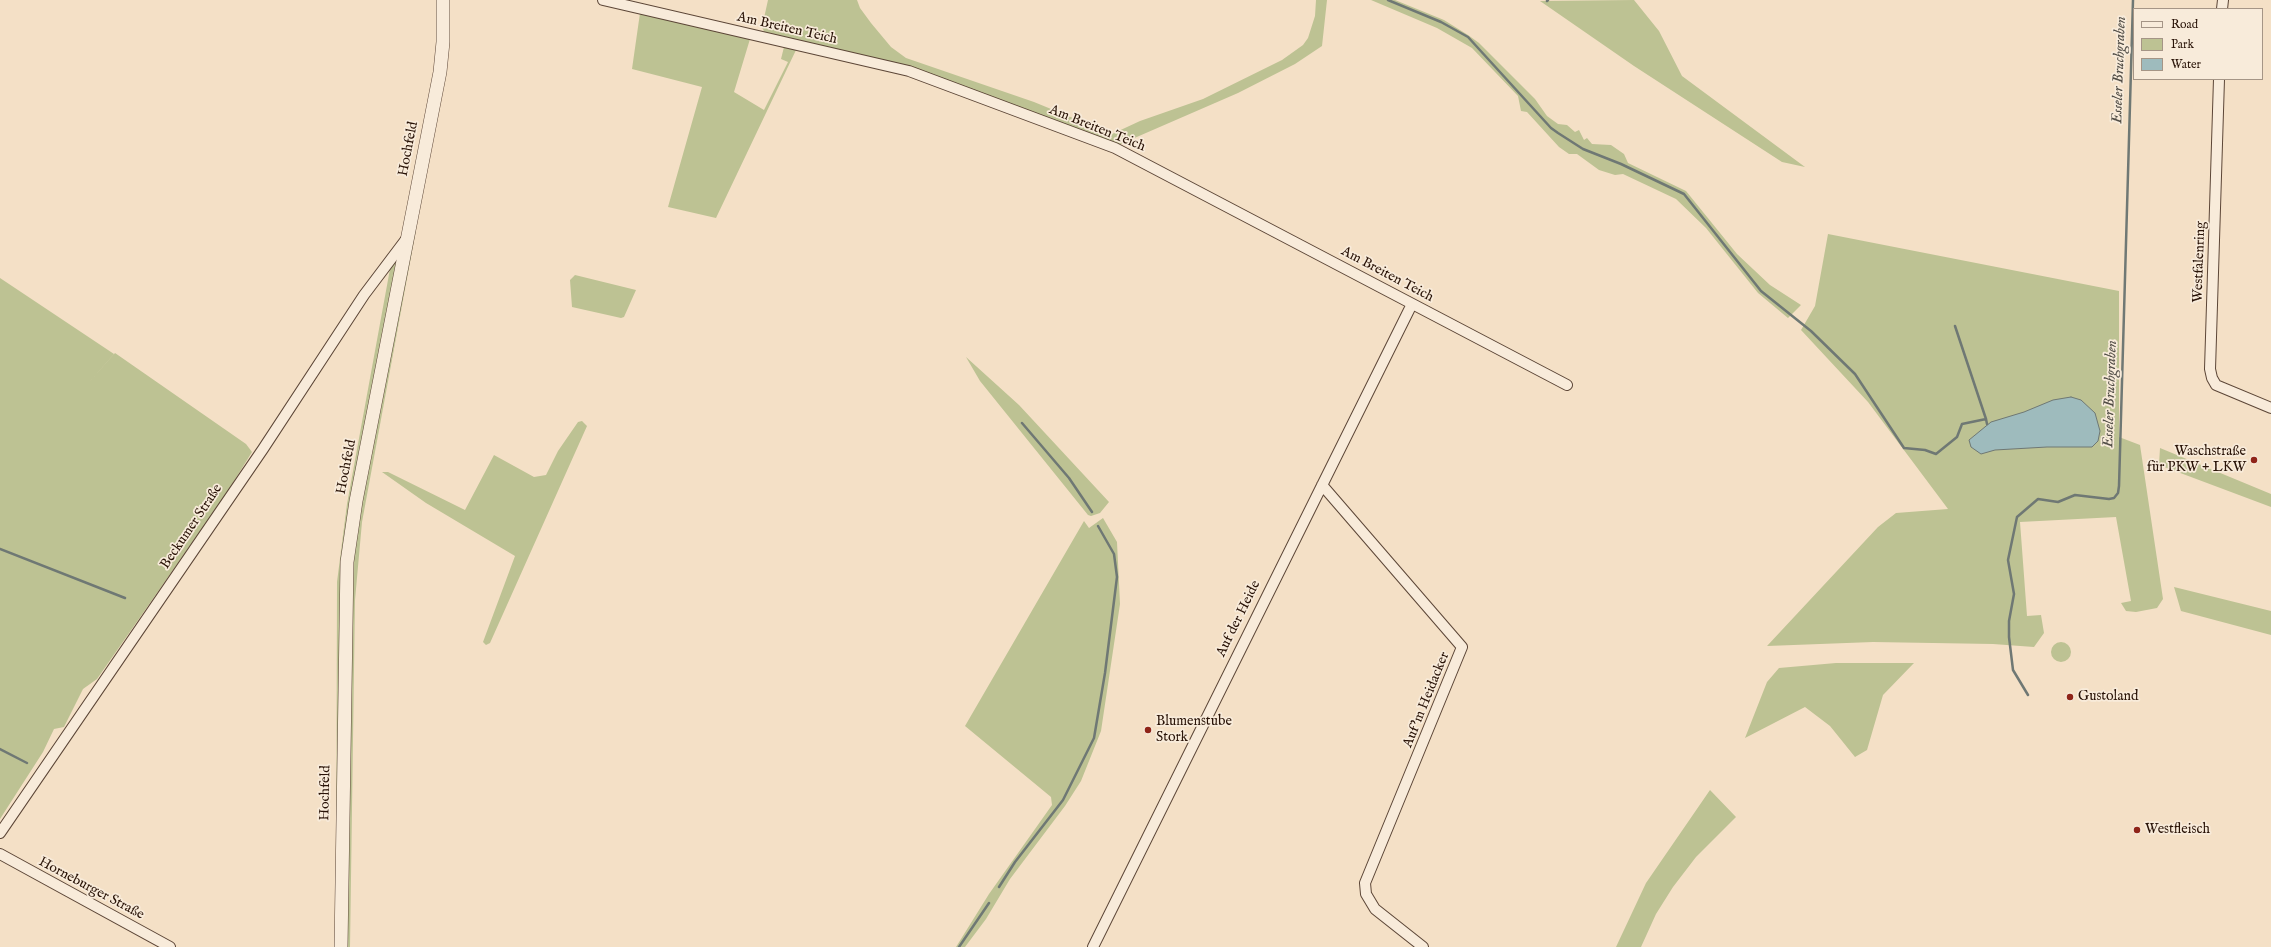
<!DOCTYPE html>
<meta charset="utf-8">
<style>
body{margin:0}
#map{position:relative;width:2271px;height:947px;overflow:hidden;background:#f4e0c6;font-family:"IM FELL English",serif}
canvas{display:block}
.legend{position:absolute;left:2133px;top:8px;width:130px;height:72px;box-sizing:border-box;background:#f8ebda;border:1px solid #a59586;margin:0;padding:5px 7px;list-style:none;font-size:12px;color:#291307}
.legend li{display:flex;align-items:center;gap:8px;height:20px}
.legend b{width:20px;border:1px solid #a59586}
</style>
<div id="map">
<canvas width="2271" height="947"></canvas>
<ul class="legend">
<li><b style="height:5px;background:#f8ebda"></b>Road</li>
<li><b style="height:11px;background:#bdc293"></b>Park</li>
<li><b style="height:11px;background:#9ebbbd"></b>Water</li>
</ul>
</div>
<script>
const c = document.querySelector('canvas').getContext('2d');
c.lineJoin = 'round';
function paint(path, color) { c.fillStyle = color; c.fill(path, 'evenodd'); }
const shape = rows => new Path2D(rows.map(r => 'M' + r).join(''));
function trace(path, color, width, dash) { c.strokeStyle = color; c.lineWidth = width; c.lineCap = dash ? 'butt' : 'round'; c.setLineDash(dash || []); c.stroke(path); }
function drawText(font, color, halo, rows, align = 'center') {
  c.font = font + ' "IM FELL English",serif'; c.lineWidth = 3.5; c.setLineDash([]); c.textBaseline = 'middle'; c.strokeStyle = halo; c.fillStyle = color; for (const [text, x, y, turn = 0] of rows) {
    c.save(); c.translate(x, y); c.rotate((+turn || 0) * Math.PI / 180); c.textAlign = isNaN(turn) ? turn : align; if (halo) c.strokeText(text, 0, 0); c.fillText(text, 0, 0); c.restore();
  }
}
const green = shape([
 [768,0,857,0,860,8,871,23,891,47,906,58,1034,102,1112,134,1140,121,1203,99,1282,60,1303,45,1308,38,1315,16,1316,0,1327,0,1322,46,1295,64,1238,93,1116,146,910,70,766,36,762,27],
 [1371,0,1395,0,1444,20,1468,35,1479,43,1535,99,1547,116,1558,124,1567,125,1575,132,1579,130,1584,140,1587,138,1592,144,1611,145,1624,154,1628,163,1686,191,1737,254,1770,285,1801,305,1788,318,1758,293,1706,228,1676,199,1623,174,1615,175,1599,170,1577,154,1569,154,1559,147,1527,112,1521,111,1518,96,1472,48,1437,28],
 [1634,0,1659,31,1682,76,1805,167,1782,162,1634,66,1540,1],
 [640,13,750,39,734,92,764,110,788,62,781,59,784,47,796,50,716,218,668,207,702,87,632,69],
 [416,230,362,522,355,600,350,947,336,947,337,582,347,504,392,258],
 [1828,234,2119,291,2119,437,2140,445,2163,599,2157,608,2136,612,2126,611,2121,603,2131,601,2116,517,2020,522,2027,616,2041,615,2044,633,2034,647,1993,644,1873,642,1767,646,1878,527,1896,513,1948,509,1868,402,1801,330,1815,306],
 [575,275,636,290,624,317,621,318,572,307,570,280],
 [0,278,114,354,84,388,115,353,246,444,252,452,226,494,97,679,83,689,64,727,54,729,43,752,0,819],
 [966,357,1019,405,1109,502,1100,513,1091,516,1088,515,980,381],
 [582,421,587,426,490,643,486,645,483,642,515,556,426,503,382,472,388,472,465,510,494,455,534,477,546,475,558,451,578,422],
 [2160,448,2271,494,2271,507,2159,465],
 [1103,518,1117,542,1120,604,1101,731,1081,781,1065,806,1010,879,986,919,965,947,956,947,989,894,1052,805,1051,797,965,726,1084,521,1089,528],
 [2174,587,2271,611,2271,635,2181,611],
 '2051 652a10 10 0 1 1 20 0a10 10 0 1 1-20 0Z',
 [1836,663,1914,663,1883,695,1867,750,1855,757,1830,726,1805,707,1745,738,1767,682,1779,668],
 [1710,790,1736,817,1696,857,1673,887,1656,914,1641,947,1616,947,1646,883]
]);
const water = shape([
 [2071,397,2081,400,2095,413,2100,431,2098,441,2092,447,2047,447,1995,450,1981,454,1971,447,1969,440,1991,422,2024,412,2053,400,2071,397]
]);
const stream = shape([
 [1388,0,1441,22,1468,37,1551,128,1558,133,1583,149,1621,164,1684,194,1761,291,1811,331,1855,374,1904,448,1925,450,1936,454,1957,437,1962,424,1986,419,1987,424],
 [1547,1,1548,0],
 [1955,326,1986,419],
 [1022,423,1069,478,1092,512],
 [0,549,125,598],
 [2028,695,2013,670,2009,637,2009,621,2014,594,2008,560,2017,517,2038,499,2058,502,2075,495,2109,499,2114,498,2118,493,2119,486,2133,0],
 [0,749,27,763],
 [999,887,1015,862,1063,800,1094,738,1105,673,1117,577,1114,554,1098,526],
 [959,947,989,903]
]);
const minor = shape([
 [603,0,909,71,1115,148,1567,385],
 [2222,9,2223,0],
 [2219,79,2210,369,2212,378,2216,385,2271,408],
 [1322,485,1462,647,1365,883,1366,894,1375,909,1423,947],
 [0,833,263,449,364,295,407,238],
 [0,854,170,947],
 [1093,947,1412,304]
]);
const tertiary = shape([
 [341,947,347,562,356,501,440,72,443,42,443,0]
]);
const markers = [
 [2254,460,4,"#8f2418"],
 [2070,697,4,"#8f2418"],
 [1148,730,4,"#8f2418"],
 [2137,830,4,"#8f2418"]
];
const streetNames = [
 ["Am Breiten Teich",787,29,13],
 ["Am Breiten Teich",1097,129,22],
 ["Hochfeld",409,149,-79],
 ["Westfalenring",2200,262,-88],
 ["Am Breiten Teich",1387,275,28],
 ["Hochfeld",347,467,-79],
 ["Beckumer Straße",192,527,-56],
 ["Auf der Heide",1239,619,-64],
 ["Auf'm Heidacker",1427,700,-68],
 ["Hochfeld",326,793,-89],
 ["Horneburger Straße",91,889,28]
];
const poiNames = [
 ["Waschstraße",2246,452,"right"],
 ["für PKW + LKW",2246,468,"right"],
 ["Gustoland",2078,697],
 ["Blumenstube",1156,722],
 ["Stork",1156,738],
 ["Westfleisch",2145,830]
];
const waterNames = [
 ["Esseler Bruchgraben",2120,70,-88],
 ["Esseler Bruchgraben",2111,394,-88]
];
paint(green, '#bdc293');
paint(water, '#9ebbbd');
trace(water, '#6f7874', 1);
trace(stream, '#6f7874', 2.5);
trace(minor, '#5c4637', 12);
trace(tertiary, '#5c4637', 14);
trace(minor, '#f8ebda', 10);
trace(tertiary, '#f8ebda', 13);
for (const [x, y, r, color] of markers) { const dot = new Path2D(); dot.arc(x, y, r, 0, 2 * Math.PI); c.fillStyle = color; c.fill(dot); trace(dot, '#f8ebda', 1.5); }
drawText('14px', '#291307', '#f8ebda', streetNames);
drawText('14px', '#291307', '#f8ebda', poiNames, 'left');
drawText('italic 15px', '#524e47', '#f8ebda', waterNames);
</script>
